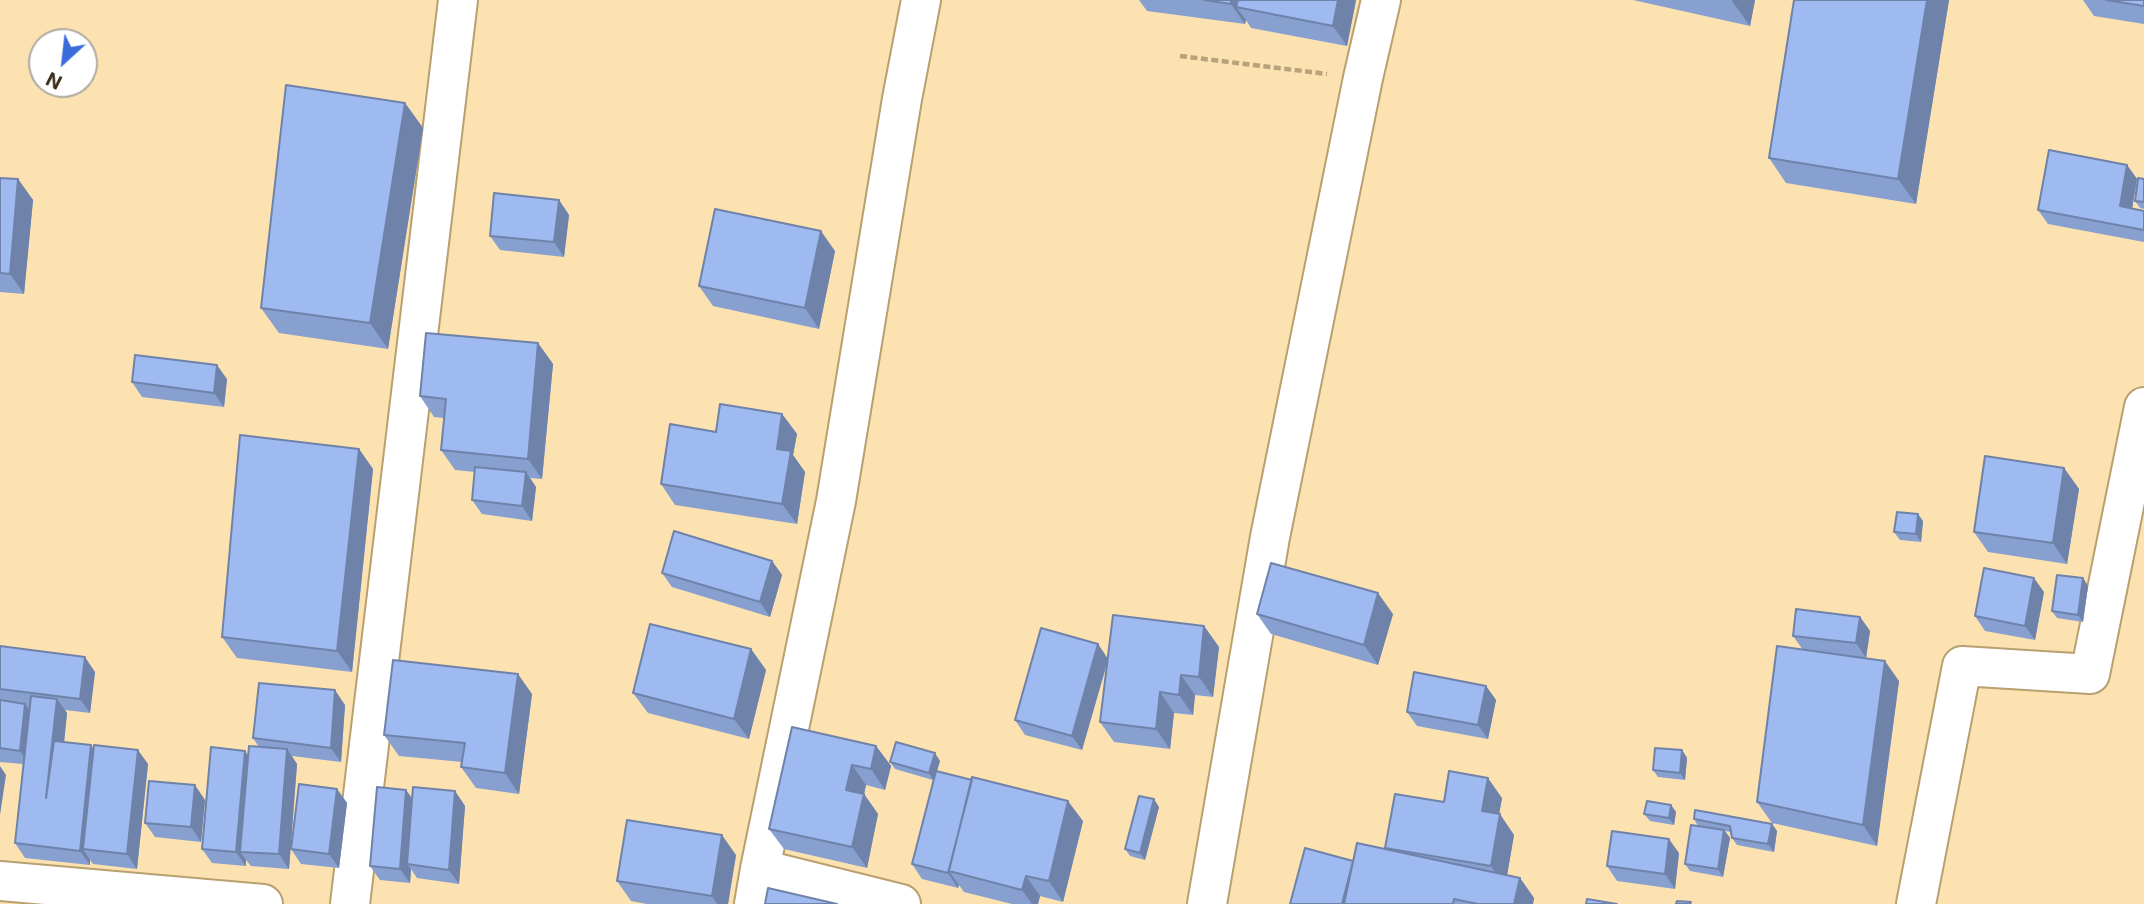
<!DOCTYPE html>
<style>
body{margin:0}
#map{position:relative;width:2144px;height:904px;overflow:hidden;background:#fce2b0;font-family:Inter,sans-serif}
canvas{display:block}
.north{position:absolute;left:28px;top:28px;width:70px;height:70px;box-sizing:border-box;background:#fff;border:2px solid #afaba3;border-radius:50%;rotate:207deg;font-size:19px;font-weight:700;line-height:28px;text-align:center;color:#382e1a}
.north::after{content:'';display:block;margin:auto;width:24px;height:32px;background:#3a6cdc;clip-path:polygon(50% 0,100% 100%,50% 72%,0 100%)}
</style>
<div id="map">
<canvas width="2144" height="904"></canvas>
<div class="north">N</div>
</div>
<script>
const c = document.querySelector('canvas').getContext('2d');
c.lineJoin = 'round';
const shape = rows => new Path2D(rows.map(r => 'M' + r).join(''));
function trace(path, color, width, dash) { c.strokeStyle = color; c.lineWidth = width; c.lineCap = dash ? 'butt' : 'round'; c.setLineDash(dash || []); c.stroke(path); }
function paint(path, color) { c.fillStyle = color; c.fill(path, 'evenodd'); }
const path = shape([
 [1180,56,1327,74]
]);
const minor = shape([
 [760,869,836,501,902,99,921,0],
 [0,881,263,904],
 [350,904,458,0],
 [754,904,760,869,901,904],
 [1207,904,1270,537,1363,78,1381,0],
 [1916,904,1962,666,2090,674,2144,407]
]);
const wall = shape([
 [1139,0,1356,0,1347,46,1251,28,1246,20,1245,24,1147,11],
 [1633,0,1755,0,1750,26],
 [1794,0,1949,0,1916,204,1786,183,1769,158],
 [2083,0,2144,0,2144,24,2094,16],
 [405,103,423,128,388,349,279,333,261,308],
 [2127,165,2137,179,2132,209,2144,211,2144,242,2048,224,2038,210],
 [0,178,18,179,33,200,24,294,0,292],
 [2144,179,2144,209,2140,208,2135,201],
 [559,200,569,215,564,257,500,250,490,236],
 [835,251,819,329,713,306,699,286],
 [538,343,553,364,542,479,530,478,536,487,532,521,482,514,472,500,475,472,455,470,441,450,444,418,434,417,420,396],
 [227,379,224,407,142,397,132,382],
 [782,414,797,434,793,455,805,472,797,524,675,505,661,484,716,432],
 [359,449,373,469,352,672,237,658,222,637],
 [2064,468,2079,489,2067,564,1988,552,1974,532],
 [1923,521,1921,542,1900,540,1894,532],
 [772,561,782,575,770,617,672,587,662,573],
 [2083,578,2088,586,2083,622,2057,618,2052,611],
 [2044,592,2035,640,1985,631,1975,616],
 [1257,614,1393,614,1378,665,1271,634],
 [1860,617,1870,631,1866,658,1835,654,1899,681,1877,846,1772,823,1757,802,1803,650,1793,636],
 [1204,626,1219,647,1213,697,1195,695,1193,715,1174,713,1170,749,1114,742,1100,722,1107,664,1082,750,1025,735,1015,720,1098,644,1107,658],
 [0,646,95,672,90,713,65,710,67,713,64,742,91,745,94,749,148,764,137,869,93,864,90,860,90,865,25,858,15,843,23,764,0,762],
 [751,649,766,670,749,739,648,713,633,693],
 [1486,686,1496,700,1488,739,1417,726,1407,712],
 [532,694,519,794,476,788,461,767,462,762,399,756,384,735],
 [345,705,341,762,292,756,297,764,289,869,251,866,246,860,246,866,212,863,202,849,248,756,259,747,253,738],
 [876,746,891,766,885,790,866,785,864,794,878,814,867,868,784,849,769,829],
 [1682,750,1687,758,1685,780,1658,777,1653,770],
 [940,761,937,771,1083,821,1063,902,1040,896,1038,904,1012,904,964,892,959,885,958,888,922,879,912,864,933,780,895,769,890,762],
 [337,789,347,803,339,868,301,864,291,849],
 [406,790,412,798,455,791,465,806,459,884,417,878,411,869,410,883,380,880,370,866],
 [1502,798,1499,814,1514,835,1507,875,1520,878,1534,898,1533,904,1290,904,1387,849,1385,848,1444,802],
 [205,800,201,842,155,837,145,823],
 [1671,805,1676,812,1674,825,1650,821,1644,814],
 [1159,807,1145,860,1130,856,1125,849],
 [1694,819,1772,824,1777,831,1774,852,1737,845,1732,838,1731,832,1725,831,1730,838,1723,877,1690,871,1685,864,1698,826],
 [1679,853,1675,889,1617,881,1607,866],
 [736,855,728,904,647,904,631,901,617,881]
]);
const shadedWall = shape([
 [1231,0,1248,0,1236,7,1246,20,1245,24,1231,4],
 [1338,0,1356,0,1347,46,1333,26],
 [1732,0,1755,0,1750,26,1732,1],
 [1927,0,1949,0,1916,204,1898,179],
 [405,103,423,128,388,349,370,323],
 [2127,165,2137,179,2130,221,2120,206],
 [18,179,33,200,24,294,10,274],
 [559,200,569,215,564,257,554,242],
 [821,231,835,251,819,329,805,308],
 [538,343,553,364,542,479,528,459],
 [217,365,227,379,224,407,214,393],
 [782,414,797,434,793,455,805,472,797,524,782,504,777,449],
 [359,449,373,469,352,672,337,651],
 [2064,468,2079,489,2067,564,2053,543],
 [526,472,536,487,532,521,522,506],
 [1918,514,1923,521,1921,542,1916,534],
 [772,561,782,575,770,617,760,602],
 [2034,578,2044,592,2035,640,2025,626],
 [2083,578,2088,586,2083,622,2078,615],
 [1378,593,1393,614,1378,665,1364,645],
 [1860,617,1870,631,1866,658,1856,643],
 [1204,626,1219,647,1213,697,1199,677],
 [1098,644,1108,659,1082,750,1072,736],
 [751,649,766,670,749,739,734,719],
 [85,657,95,672,90,713,80,699],
 [1885,661,1899,681,1877,846,1863,825],
 [518,674,532,694,519,794,505,773],
 [1181,675,1195,695,1193,715,1179,695],
 [1486,686,1496,700,1488,739,1478,725],
 [335,690,345,705,341,762,331,748],
 [1160,692,1174,713,1170,749,1156,729],
 [57,699,67,713,57,813,46,798],
 [25,704,35,718,30,765,20,751],
 [91,745,101,760,83,849,90,860,90,865,80,851],
 [876,746,891,766,885,790,871,769],
 [287,749,297,764,289,869,279,854],
 [138,750,148,764,137,869,127,854],
 [1682,750,1687,758,1685,780,1680,773],
 [245,751,255,765,240,852,246,860,246,866,236,852],
 [935,753,940,761,934,781,929,773],
 [852,765,866,785,864,794,878,814,867,868,852,847,846,790],
 [0,766,6,775,0,815],
 [1488,778,1502,798,1496,832,1482,811],
 [195,785,205,800,201,842,191,827],
 [337,789,347,803,339,868,329,854],
 [406,790,416,805,407,864,411,869,410,883,400,869],
 [455,791,465,806,459,884,449,870],
 [1154,799,1159,807,1145,860,1140,853],
 [1068,801,1083,821,1063,902,1049,881],
 [1671,805,1676,812,1674,825,1669,818],
 [1500,814,1514,835,1505,887,1491,866],
 [1772,824,1777,831,1774,852,1768,844],
 [1724,830,1730,838,1723,877,1718,869],
 [722,835,736,855,728,904,717,904,712,896],
 [1669,839,1679,853,1675,889,1665,874],
 [949,871,959,885,958,888,948,873],
 [1026,876,1040,896,1038,904,1032,904,1022,890],
 [1520,878,1534,898,1533,904,1514,904]
]);
const building = shape([
 [1204,0,1231,0,1231,4,1204,0],
 [1238,0,1338,0,1333,26,1236,7,1238,0],
 [1794,0,1927,0,1898,179,1769,158,1794,0],
 [2106,0,2144,0,2144,6,2106,0],
 [286,85,405,103,370,323,261,308,286,85],
 [2049,150,2127,165,2120,206,2144,211,2144,230,2038,210,2049,150],
 [0,178,18,179,10,274,0,273,0,178],
 [2138,178,2144,179,2144,202,2135,201,2138,178],
 [494,193,559,200,554,242,490,236,494,193],
 [715,209,821,231,805,308,699,286,715,209],
 [426,333,538,343,528,459,441,450,446,399,420,396,426,333],
 [135,355,217,365,214,393,132,382,135,355],
 [720,404,782,414,777,449,791,451,782,504,661,484,670,424,716,432,720,404],
 [240,435,359,449,337,651,222,637,240,435],
 [1985,456,2064,468,2053,543,1974,532,1985,456],
 [475,467,526,472,522,506,472,500,475,467],
 [1897,512,1918,514,1916,534,1894,532,1897,512],
 [674,531,772,561,760,602,662,573,674,531],
 [1271,563,1378,593,1364,645,1257,614,1271,563],
 [1984,568,2034,578,2025,626,1975,616,1984,568],
 [2057,575,2083,578,2078,615,2052,611,2057,575],
 [1796,609,1860,617,1856,643,1793,636,1796,609],
 [1113,615,1204,626,1199,677,1181,675,1179,695,1160,692,1156,729,1100,722,1113,615],
 [650,624,751,649,734,719,633,693,650,624],
 [1041,628,1098,644,1072,736,1015,720,1041,628],
 [0,646,85,657,80,699,0,689,0,646],
 [1777,646,1885,661,1863,825,1757,802,1777,646],
 [393,660,518,674,505,773,461,767,465,743,384,735,393,660],
 [1414,672,1486,686,1478,725,1407,712,1414,672],
 [259,683,335,690,331,748,253,738,259,683],
 [31,696,57,699,46,798,54,741,91,745,80,851,15,843,31,696],
 [0,700,25,704,20,751,0,748,0,700],
 [792,727,876,746,871,769,852,765,846,790,864,794,852,847,769,829,792,727],
 [896,742,935,753,929,773,890,762,896,742],
 [94,745,138,750,127,854,83,849,94,745],
 [249,746,287,749,279,854,240,852,249,746],
 [211,747,245,751,236,852,202,849,211,747],
 [1655,748,1682,750,1680,773,1653,770,1655,748],
 [936,771,972,780,948,873,912,864,936,771],
 [1449,771,1488,778,1482,811,1500,814,1491,866,1385,848,1395,794,1444,802,1449,771],
 [972,777,1068,801,1049,881,1026,876,1022,890,949,871,972,777],
 [149,781,195,785,191,827,145,823,149,781],
 [299,784,337,789,329,854,291,849,299,784],
 [377,787,406,790,400,869,370,866,377,787],
 [413,787,455,791,449,870,407,864,413,787],
 [1139,796,1154,799,1140,853,1125,849,1139,796],
 [1647,801,1671,805,1669,818,1644,814,1647,801],
 [1695,810,1772,824,1768,844,1732,838,1730,826,1694,819,1695,810],
 [627,820,722,835,712,896,617,881,627,820],
 [1691,825,1724,830,1718,869,1685,864,1691,825],
 [1612,831,1669,839,1665,874,1607,866,1612,831],
 [1357,843,1520,878,1514,904,1478,904,1454,899,1453,904,1344,904,1357,843],
 [1305,848,1353,861,1342,904,1290,904,1305,848],
 [768,888,837,904,765,904,768,888],
 [1587,899,1617,904,1586,904,1587,899],
 [1677,901,1691,902,1690,904,1676,904,1677,901]
]);
trace(minor, '#b8a070', 42);
trace(path, '#b7a27b', 4.5, [7, 3.5]);
trace(minor, '#fff', 38);
paint(wall, '#88a0cf');
paint(shadedWall, '#6f82a9');
paint(building, '#9ebaf1');
trace(building, '#6f82a9', 2);
</script>
